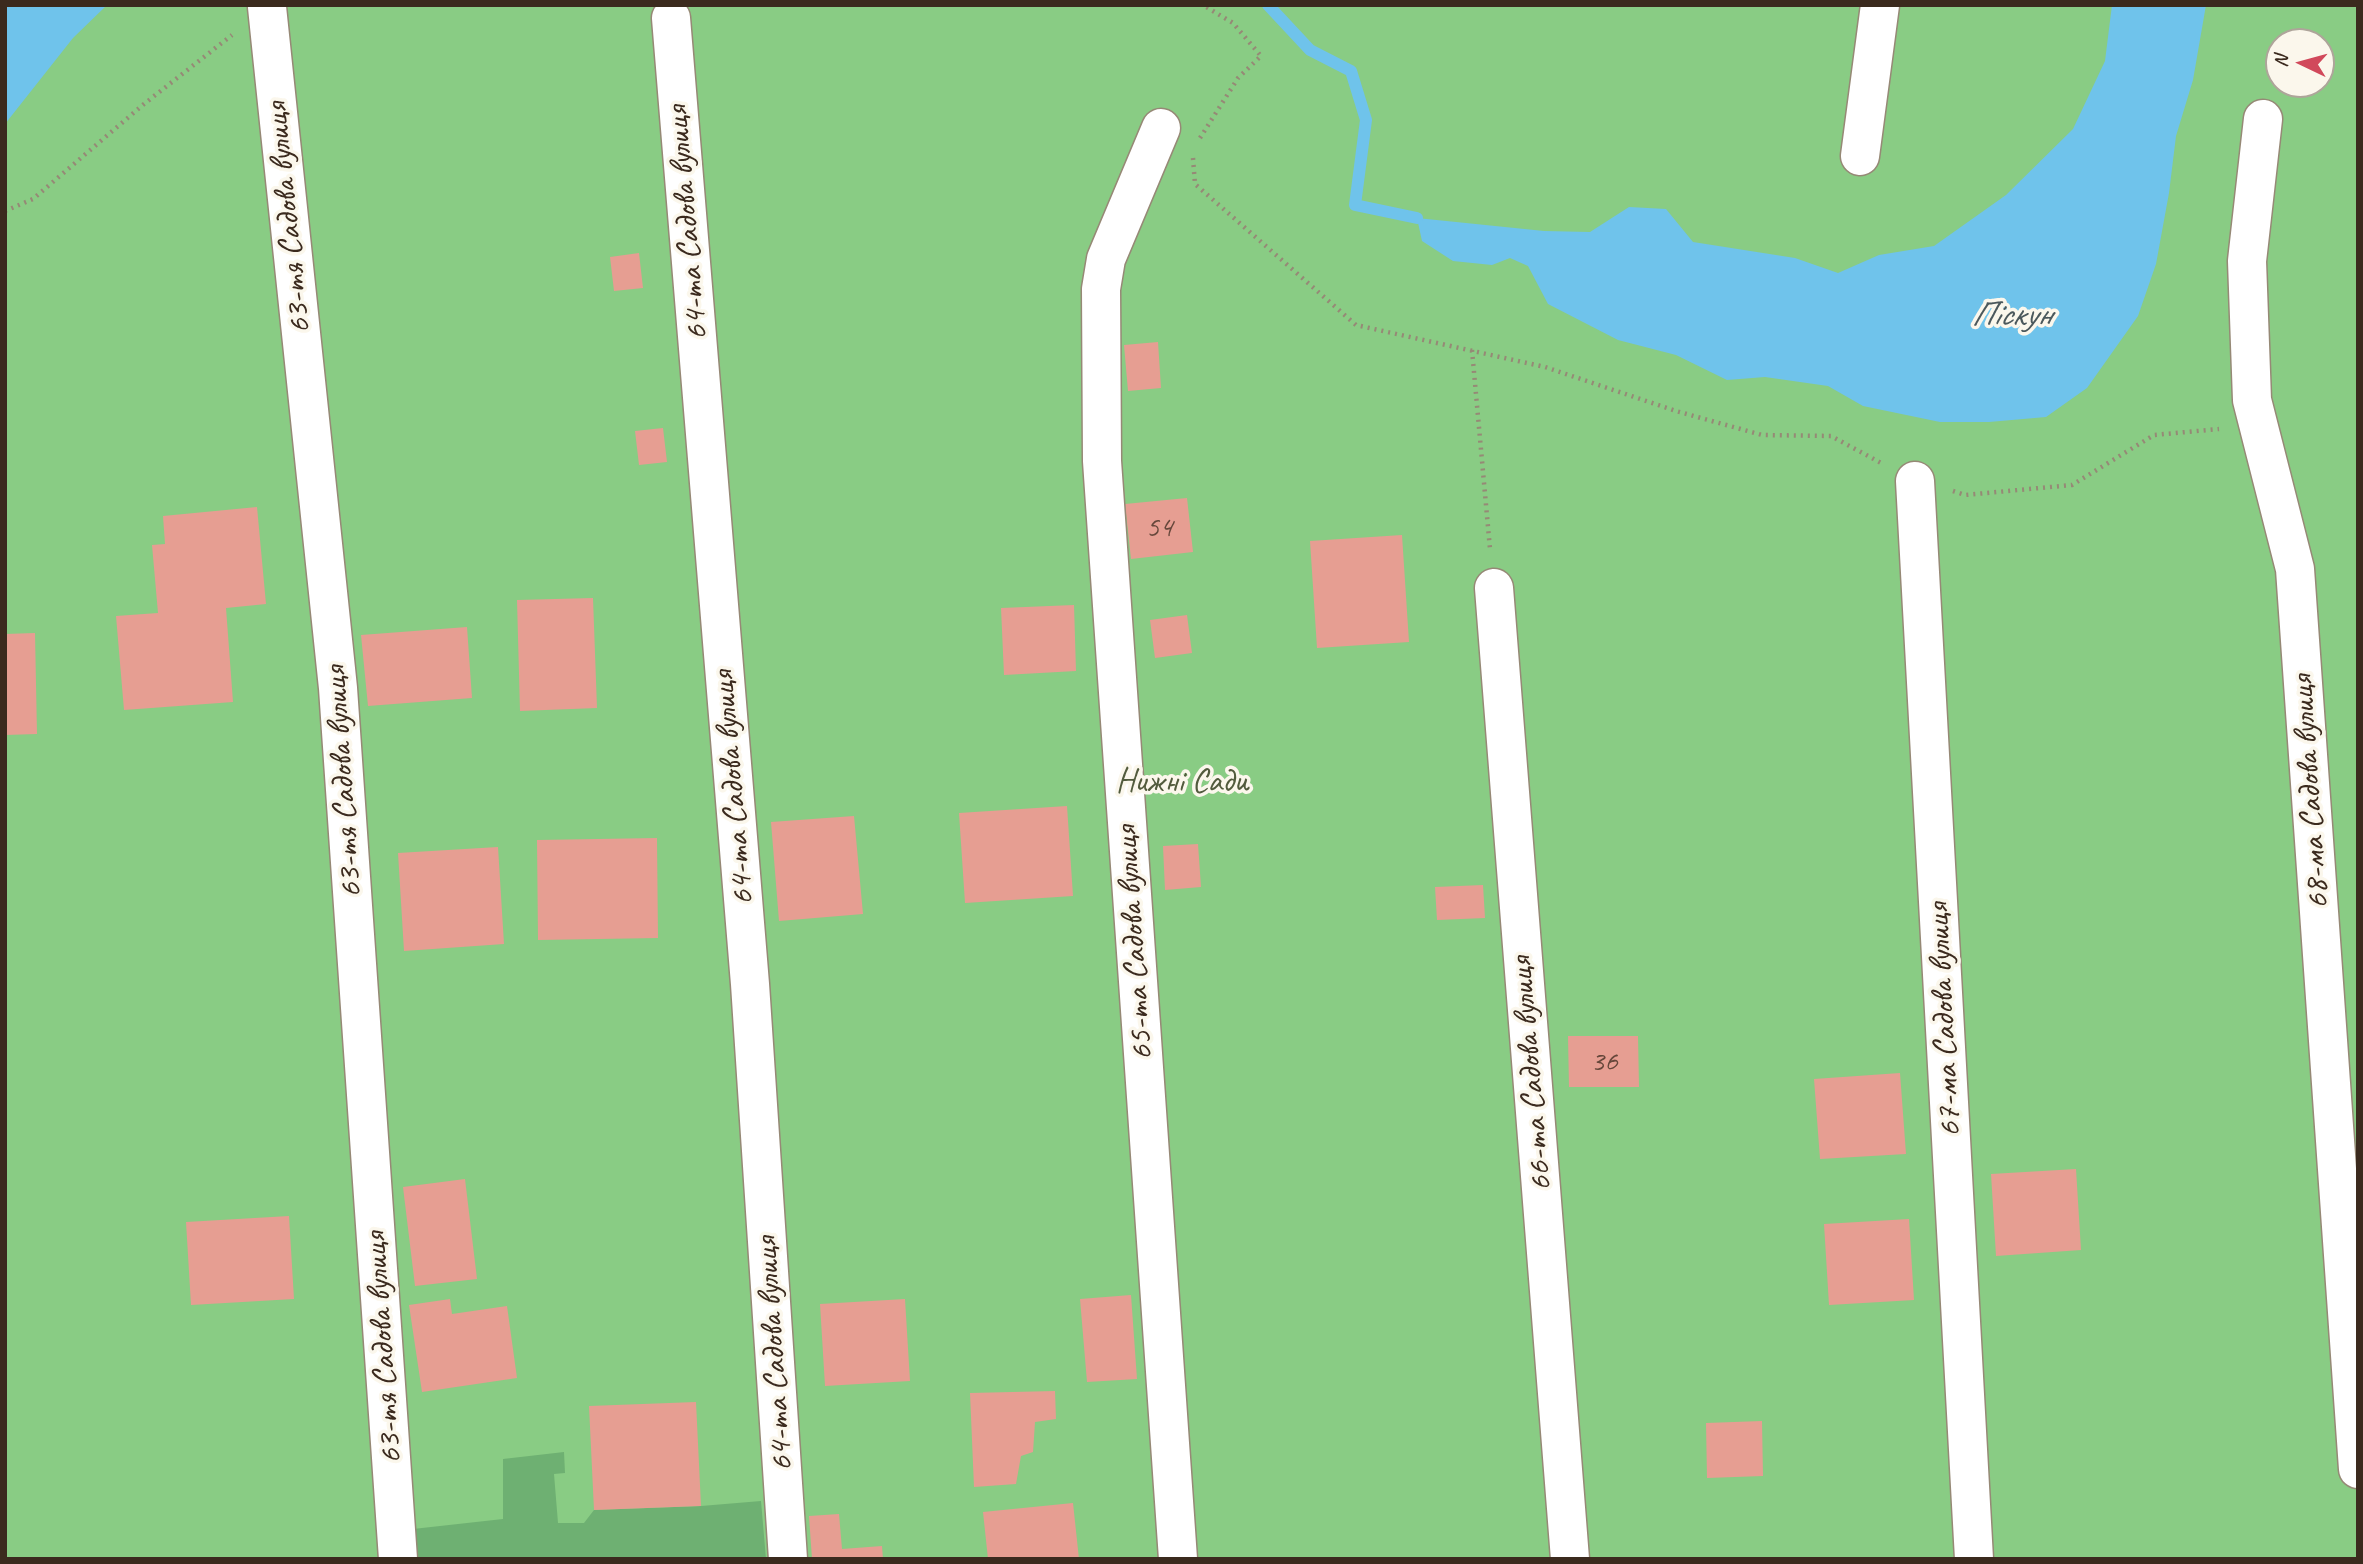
<!DOCTYPE html>
<meta charset="utf-8">
<style>
body{margin:0}
#map{position:relative;width:2363px;height:1564px;overflow:hidden;background:#f1e8ce;font-family:Caveat,sans-serif}
canvas{display:block}
.frame{position:absolute;inset:0;border:7px solid #3b2a1e;pointer-events:none}
.north{position:absolute;left:2265px;top:28px;width:70px;height:70px;box-sizing:border-box;background:#fbf7ec;border:2px solid #aea59a;border-radius:50%;rotate:275deg;font-size:19px;font-weight:700;line-height:28px;text-align:center;color:#3b2a1e}
.north::after{content:'';display:block;margin:auto;width:24px;height:32px;background:#d1495b;clip-path:polygon(50% 0,100% 100%,50% 72%,0 100%)}
</style>
<div id="map">
<canvas width="2363" height="1564"></canvas>
<div class="frame"></div>
<div class="north">N</div>
</div>
<script>
const c = document.querySelector('canvas').getContext('2d');
c.lineJoin = 'round';
function paint(path, color) { c.fillStyle = color; c.fill(path, 'evenodd'); }
const shape = rows => new Path2D(rows.map(r => 'M' + r).join(''));
function trace(path, color, width, dash) { c.strokeStyle = color; c.lineWidth = width; c.lineCap = dash ? 'butt' : 'round'; c.setLineDash(dash || []); c.stroke(path); }
function drawText(font, color, halo, rows, align = 'center') {
  c.font = font + ' Caveat,sans-serif'; c.lineWidth = 7; c.setLineDash([]); c.textBaseline = 'middle'; c.strokeStyle = halo; c.fillStyle = color; for (const [text, x, y, turn = 0] of rows) {
    c.save(); c.translate(x, y); c.rotate((+turn || 0) * Math.PI / 180); c.textAlign = isNaN(turn) ? turn : align; if (halo) c.strokeText(text, 0, 0); c.fillText(text, 0, 0); c.restore();
  }
}
const green = shape([
 [5,5,2358,5,2358,1559,5,1559],
 [2279,42,2321,42,2321,84,2279,84]
]);
const forest = shape([
 [564,1452,565,1473,554,1474,558,1523,584,1523,594,1510,701,1506,761,1501,766,1559,418,1559,413,1529,503,1519,503,1459]
]);
const water = shape([
 [5,5,107,5,73,38,5,124],
 [2112,5,2206,5,2193,80,2176,136,2169,193,2156,264,2138,316,2087,388,2046,417,1989,422,1940,422,1863,406,1828,386,1765,377,1727,380,1676,355,1618,340,1548,304,1528,266,1510,258,1492,265,1453,261,1422,241,1417,218,1544,231,1590,232,1629,207,1666,209,1693,242,1795,258,1838,273,1879,255,1934,246,2006,195,2073,129,2105,61]
]);
const stream = shape([
 [1268,5,1310,50,1351,71,1366,120,1355,205,1417,218]
]);
const building = shape([
 [639,253,643,288,614,291,610,257],
 [1158,342,1161,388,1128,391,1124,345],
 [663,428,667,462,639,465,635,431],
 [1187,498,1193,552,1131,559,1125,504],
 [257,507,266,604,226,608,233,702,124,710,116,616,158,613,152,545,165,544,163,516],
 [1402,535,1409,642,1317,648,1310,541],
 [593,598,597,708,520,711,517,600],
 [1074,605,1076,671,1004,675,1001,608],
 [1187,615,1192,653,1155,658,1150,620],
 [467,627,472,698,368,706,361,635],
 [35,633,37,734,5,735,5,634],
 [1067,806,1073,896,965,903,959,813],
 [854,816,863,914,779,921,771,822],
 [657,838,658,938,538,940,537,840],
 [1198,844,1201,887,1165,890,1163,846],
 [498,847,504,944,404,951,398,853],
 [1483,885,1485,918,1437,920,1435,887],
 [1568,1036,1638,1036,1639,1087,1569,1087],
 [1900,1073,1906,1154,1820,1159,1814,1079],
 [2076,1169,2081,1250,1996,1256,1991,1174],
 [465,1179,477,1279,415,1286,403,1187],
 [289,1216,294,1299,191,1305,186,1222],
 [1909,1219,1914,1300,1829,1305,1824,1224],
 [1131,1295,1137,1379,1087,1382,1080,1299],
 [450,1299,452,1314,507,1306,517,1378,422,1392,409,1305],
 [905,1299,910,1381,825,1386,820,1304],
 [1055,1391,1056,1419,1035,1422,1033,1452,1021,1456,1016,1484,974,1487,970,1393],
 [696,1402,701,1506,594,1510,589,1406],
 [1762,1421,1763,1476,1707,1478,1706,1423],
 [1073,1503,1079,1559,988,1559,983,1512],
 [839,1514,842,1549,882,1546,883,1559,812,1559,809,1516]
]);
const path = shape([
 [1200,138,1238,78,1261,56,1233,23,1203,5],
 [1193,158,1195,184,1356,325,1545,367,1676,411,1762,435,1831,436,1883,464],
 [5,211,33,199,144,104,232,35],
 [1472,350,1490,549],
 [1953,491,1965,495,2072,485,2154,435,2219,429]
]);
const minor = shape([
 [267,7,338,688,398,1559],
 [671,18,750,984,788,1559],
 [2263,119,2247,261,2252,400,2295,569,2358,1469],
 [1161,128,1106,259,1101,289,1102,461,1178,1559],
 [1860,156,1880,5],
 [1915,481,1974,1559],
 [1494,588,1570,1559]
]);
const numberNames = [
 ["54",1159,528],
 ["36",1604,1062]
];
const streetNames = [
 ["63-тя Садова вулиця",289,218,-96],
 ["64-та Садова вулиця",688,223,-95],
 ["63-тя Садова вулиця",344,782,-94],
 ["64-та Садова вулиця",734,788,-95],
 ["68-ма Садова вулиця",2311,792,-94],
 ["65-та Садова вулиця",1135,943,-94],
 ["67-ма Садова вулиця",1945,1020,-93],
 ["66-та Садова вулиця",1532,1074,-95],
 ["63-тя Садова вулиця",384,1348,-94],
 ["64-та Садова вулиця",775,1354,-94]
];
const parkNames = [
 ["Нижні Сади",1182,782]
];
const waterNames = [
 ["Піскун",2011,316]
];
paint(green, '#89cc84');
paint(forest, '#6eb072');
paint(water, '#6fc3eb');
trace(stream, '#6fc3eb', 12);
paint(building, '#e69e92');
trace(minor, '#968976', 41);
trace(path, '#968976', 4.5, [2, 5]);
trace(minor, '#fff', 38);
drawText('30px', '#66473b', null, numberNames);
drawText('33px', '#3b2a1e', '#fbf7ec', streetNames);
drawText('33px', '#525b3d', '#fbf7ec', parkNames);
drawText('italic 35px', '#4b585c', '#fbf7ec', waterNames);
</script>
